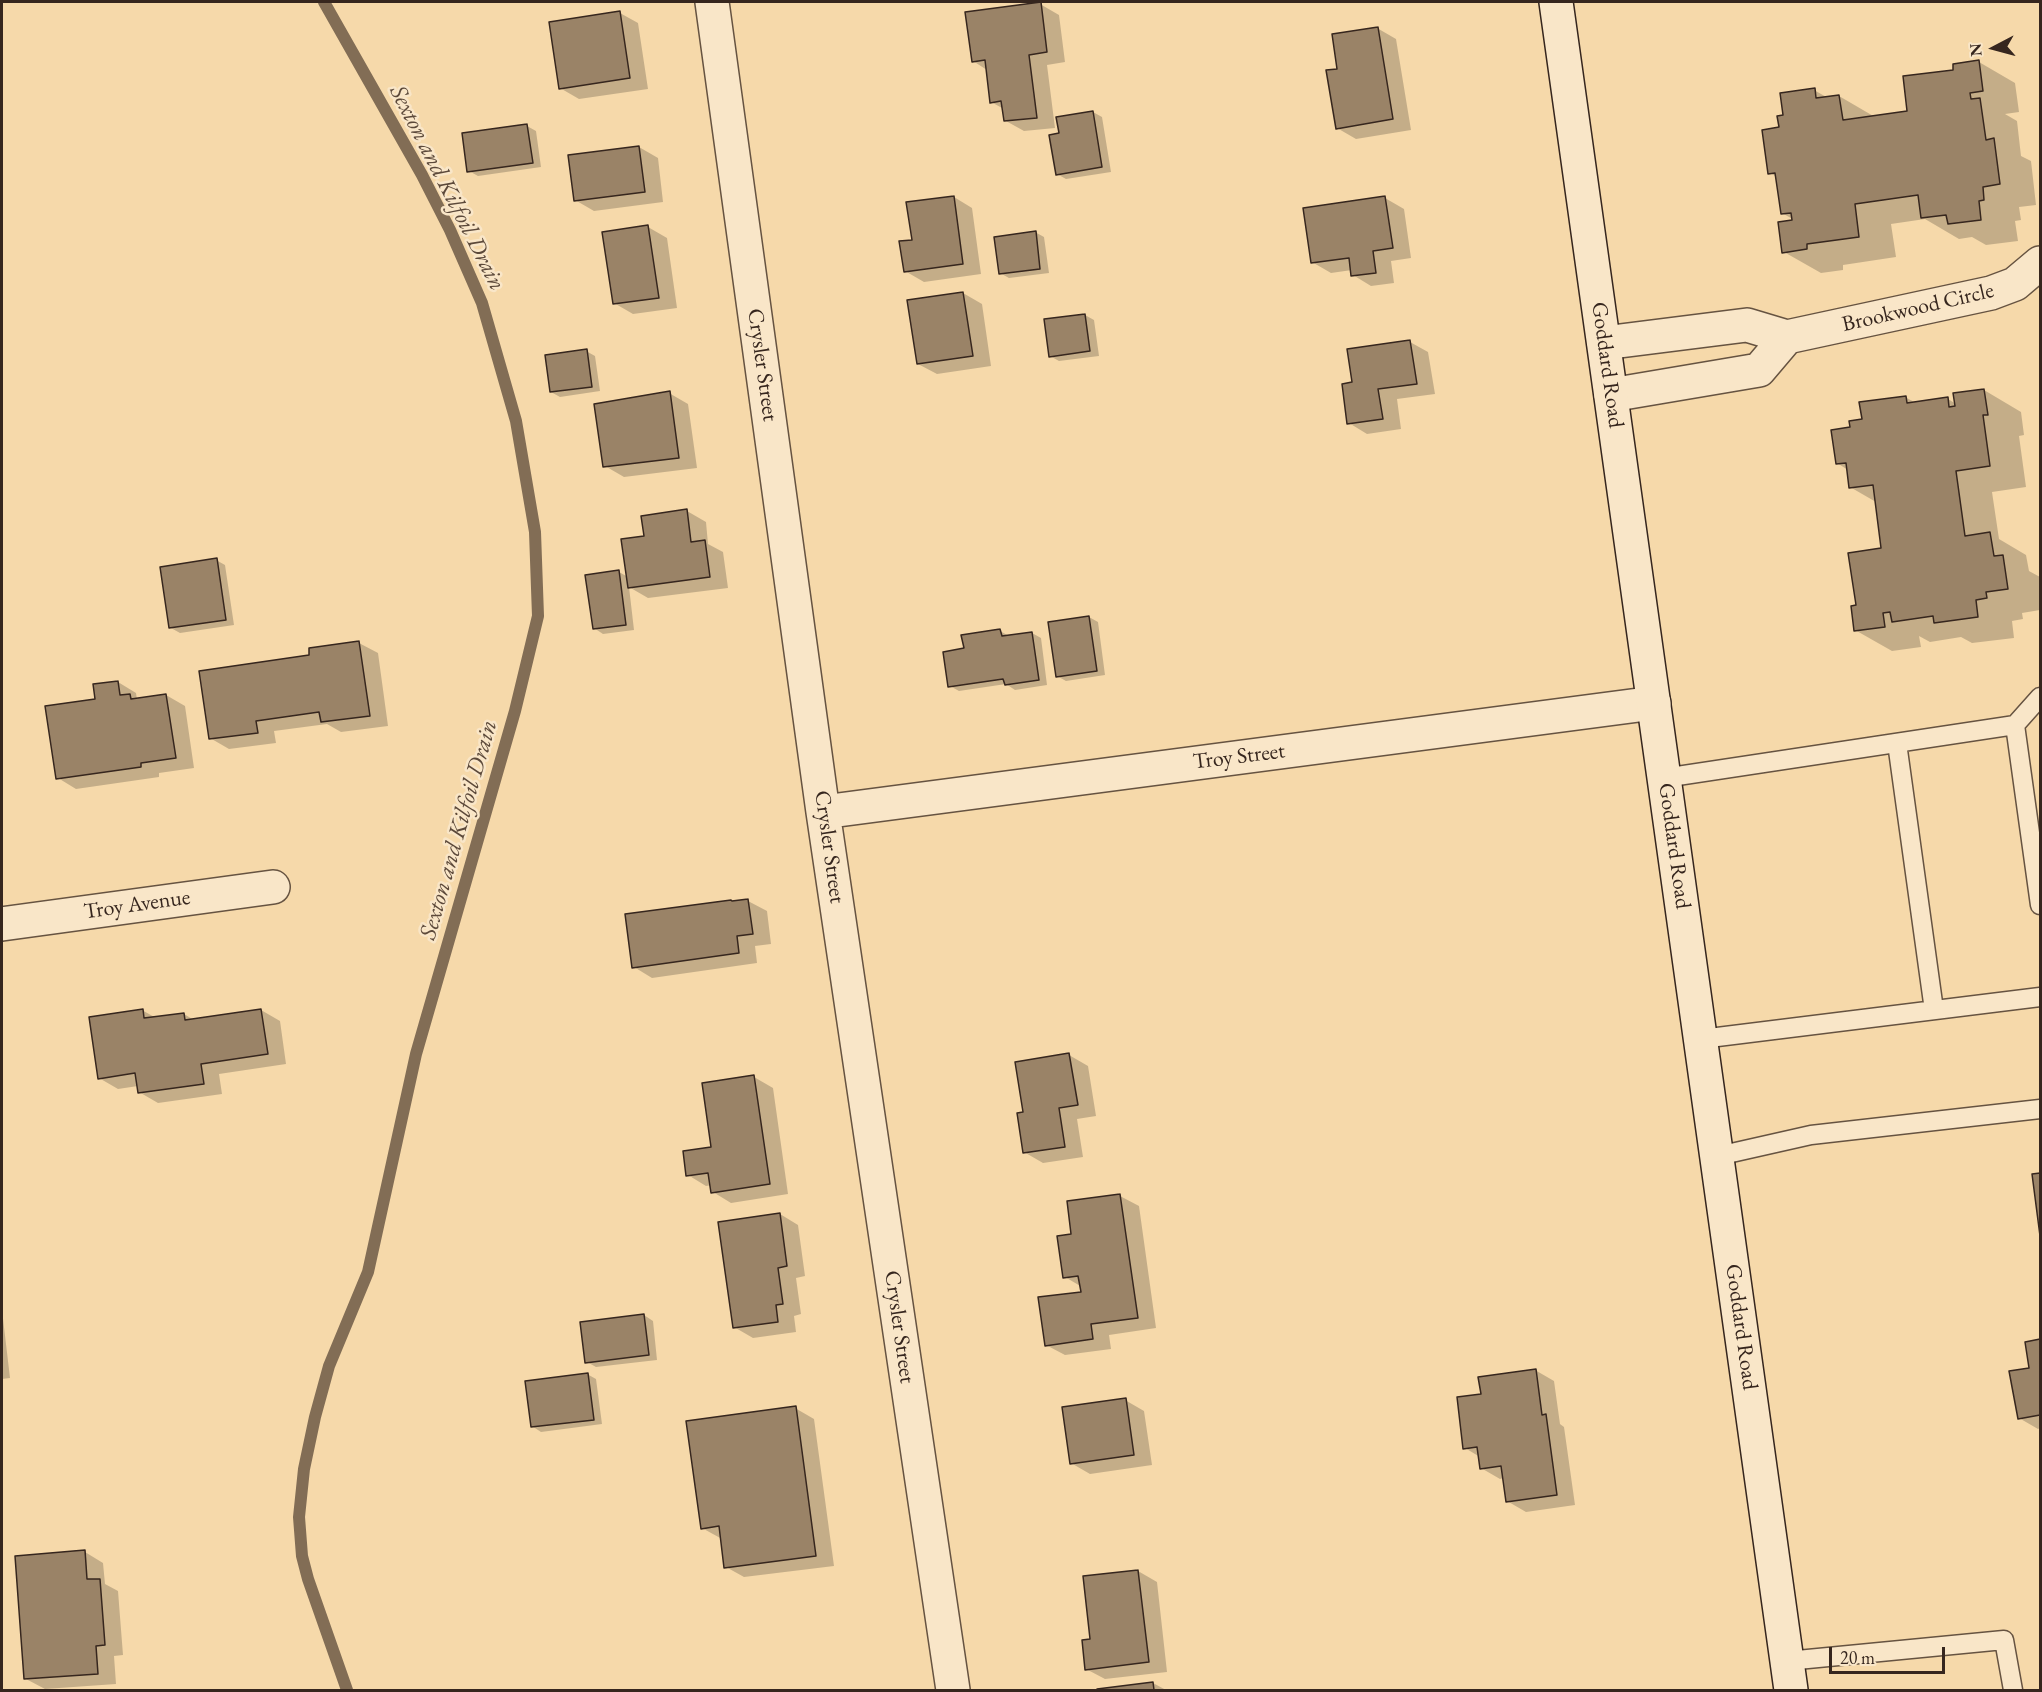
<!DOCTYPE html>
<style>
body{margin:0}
#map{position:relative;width:2042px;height:1692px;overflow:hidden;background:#f6d9aa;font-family:"EB Garamond",serif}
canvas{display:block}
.frame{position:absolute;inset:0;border:3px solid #36261e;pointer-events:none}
.north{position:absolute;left:1964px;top:18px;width:60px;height:60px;-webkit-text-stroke:4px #f9e6c8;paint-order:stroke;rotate:264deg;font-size:16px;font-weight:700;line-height:24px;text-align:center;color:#36261e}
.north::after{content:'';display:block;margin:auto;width:21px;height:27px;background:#36261e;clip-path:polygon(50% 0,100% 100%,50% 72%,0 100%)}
.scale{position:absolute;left:1829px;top:1647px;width:116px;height:27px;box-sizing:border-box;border:3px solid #36261e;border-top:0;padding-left:8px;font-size:18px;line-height:21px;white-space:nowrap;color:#36261e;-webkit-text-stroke:4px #f9e6c8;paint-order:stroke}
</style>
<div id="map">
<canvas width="2042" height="1692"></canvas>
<div class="frame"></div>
<div class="north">N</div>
<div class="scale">20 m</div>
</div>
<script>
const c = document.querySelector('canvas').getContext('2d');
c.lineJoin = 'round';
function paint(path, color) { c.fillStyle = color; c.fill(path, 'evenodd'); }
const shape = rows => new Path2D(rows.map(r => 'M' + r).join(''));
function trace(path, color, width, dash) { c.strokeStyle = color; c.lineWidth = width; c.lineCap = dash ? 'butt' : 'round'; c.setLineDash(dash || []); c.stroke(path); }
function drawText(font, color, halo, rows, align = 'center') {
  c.font = font + ' "EB Garamond",serif'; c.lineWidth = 5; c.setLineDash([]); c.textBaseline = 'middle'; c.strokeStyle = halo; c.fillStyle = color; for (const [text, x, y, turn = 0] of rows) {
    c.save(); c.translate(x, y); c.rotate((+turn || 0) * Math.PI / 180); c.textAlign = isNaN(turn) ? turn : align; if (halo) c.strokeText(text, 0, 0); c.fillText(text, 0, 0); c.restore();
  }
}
const shadow = shape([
 [1040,4,1059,15,1065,62,1047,65,1055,128,1024,131,1006,121,1004,109,991,102,987,70,973,61],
 [620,13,638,23,648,89,579,99,560,88],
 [1377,28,1396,39,1411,130,1356,139,1337,128,1339,70],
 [1979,62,2015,83,2019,112,2005,114,2017,121,2021,156,2031,161,2036,205,2019,207,2021,220,2015,221,2018,241,1986,245,1972,237,1959,239,1925,219,1891,224,1896,257,1843,265,1843,270,1821,273,1784,252,1796,221,1782,213,1777,177,1770,173,1785,116,1814,90,1828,98,1839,96,1875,117,1909,112,1955,71],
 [1093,112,1102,117,1111,172,1066,179,1057,174,1061,135],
 [527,126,536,131,541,167,478,176,469,171],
 [639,147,658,158,663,202,594,211,575,200],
 [954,197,972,208,981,274,924,282,905,271,913,241],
 [1385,198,1404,209,1411,258,1391,261,1394,283,1371,286,1353,275,1352,270,1331,273,1312,262],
 [648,227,667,238,677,308,633,314,614,303],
 [1035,232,1044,237,1049,273,1009,278,1000,273],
 [963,293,982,304,991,366,937,374,918,364],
 [1085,315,1094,320,1099,356,1059,361,1050,356],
 [1410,342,1428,352,1435,394,1397,399,1401,429,1367,434,1349,423,1354,384],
 [586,351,595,356,600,391,560,397,551,392],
 [1984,390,2021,412,2024,435,2019,436,2026,487,1992,492,1999,539,2026,555,2029,571,2040,577,2040,610,2022,613,2023,619,2012,621,2014,638,1972,643,1961,637,1930,642,1919,636,1921,647,1892,651,1855,630,1858,607,1883,549,1876,502,1850,487,1848,470,1837,463,1851,429,1905,397,1916,403,1948,399,1956,404],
 [669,393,688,404,697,468,624,477,605,466],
 [687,511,706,522,708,544,723,552,728,588,648,598,629,587,634,630,603,634,594,628,619,572,628,577,646,537],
 [216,560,225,565,234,625,180,633,171,628],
 [1089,617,1098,622,1105,675,1066,681,1057,676],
 [1000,631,1009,636,1032,633,1041,638,1047,685,1015,690,1006,684,959,691,950,686,965,650],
 [359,643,378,653,388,726,341,732,327,724,274,731,276,743,229,749,210,738,311,657],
 [118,682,136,693,137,700,166,695,185,706,194,768,159,773,159,777,76,789,58,778,96,700],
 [748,901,767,911,771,944,755,946,757,963,652,978,634,967],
 [142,1010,156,1018,184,1014,194,1020,261,1010,280,1021,286,1064,219,1074,222,1094,158,1103,139,1092,138,1086,118,1089,99,1078],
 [1069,1055,1088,1066,1096,1116,1077,1119,1083,1157,1043,1163,1024,1152,1025,1113],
 [754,1077,773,1088,788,1194,731,1203,713,1192,712,1185,706,1186,688,1175,713,1148],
 [2040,1174,2040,1225,2034,1175],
 [1120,1196,1139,1206,1156,1328,1109,1335,1111,1349,1065,1355,1046,1345,1082,1293,1082,1287,1065,1277,1073,1235],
 [780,1214,798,1225,805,1276,796,1278,801,1314,794,1316,796,1332,753,1338,734,1327],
 [2,1310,10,1378,2,1379],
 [644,1315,653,1321,657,1360,596,1367,587,1362],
 [2040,1340,2040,1428,2038,1429,2019,1418,2031,1369,2026,1343],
 [1535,1370,1554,1381,1560,1424,1564,1427,1575,1505,1526,1512,1507,1501,1504,1478,1500,1479,1481,1468,1480,1457,1465,1448,1483,1395],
 [587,1374,596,1379,602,1424,541,1432,532,1426],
 [1125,1400,1144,1411,1152,1465,1090,1474,1071,1463],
 [795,1408,814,1419,834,1566,744,1577,726,1567,722,1539,702,1528],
 [85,1552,103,1563,105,1584,118,1591,123,1655,114,1656,116,1684,45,1689,26,1679],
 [1138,1571,1157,1582,1167,1672,1105,1679,1086,1669],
 [1153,1683,1166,1690,1099,1690]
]);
const stream = shape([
 [324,2,422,175,450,230,482,303,516,421,535,532,538,616,515,711,416,1054,368,1272,329,1366,315,1417,304,1469,299,1517,302,1556,308,1579,347,1690]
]);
const building = shape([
 [1041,2,1047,52,1029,55,1037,118,1004,121,1001,101,990,103,985,60,972,62,965,12,1041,2],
 [620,11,630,78,559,89,549,22,620,11],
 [1378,27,1393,119,1336,129,1326,70,1337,69,1332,34,1378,27],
 [1979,60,1983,91,1970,93,1971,99,1980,98,1986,140,1994,138,2000,184,1983,187,1984,200,1979,201,1981,220,1948,224,1946,215,1921,218,1918,195,1855,204,1859,237,1807,244,1807,249,1782,253,1778,222,1792,220,1791,213,1781,214,1775,173,1768,174,1762,130,1779,127,1777,116,1783,115,1780,93,1815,88,1816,98,1839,95,1843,120,1907,111,1903,76,1953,70,1953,64,1979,60],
 [1093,111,1102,167,1056,175,1049,135,1059,133,1056,117,1093,111],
 [527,124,533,163,467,172,462,133,527,124],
 [639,146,645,192,574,201,568,155,639,146],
 [954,196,963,264,904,272,899,241,912,240,906,202,954,196],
 [1385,196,1393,248,1373,251,1376,273,1351,276,1349,258,1311,263,1303,208,1385,196],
 [648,225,659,298,613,304,602,232,648,225],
 [1036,231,1040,269,999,274,994,237,1036,231],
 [963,292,973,356,917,364,907,300,963,292],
 [1085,314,1090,351,1049,357,1044,319,1085,314],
 [1410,340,1417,384,1378,389,1383,419,1347,424,1342,384,1352,382,1347,349,1410,340],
 [587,349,592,387,550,392,545,355,587,349],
 [1984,389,1988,415,1983,415,1990,466,1956,471,1965,536,1990,532,1994,556,2003,555,2008,589,1986,592,1987,598,1976,600,1978,617,1934,623,1933,616,1892,622,1890,612,1883,613,1885,627,1854,631,1851,606,1856,605,1848,553,1881,548,1873,485,1849,488,1846,463,1836,464,1831,430,1850,427,1849,421,1862,419,1859,402,1906,396,1907,403,1948,397,1949,407,1955,406,1953,393,1984,389],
 [670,391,679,458,603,467,594,404,670,391],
 [687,509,691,542,705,540,710,577,628,588,621,539,644,536,641,516,687,509],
 [217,558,226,620,169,628,160,567,217,558],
 [619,570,626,625,593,629,585,575,619,570],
 [1089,616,1097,671,1056,677,1048,622,1089,616],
 [1000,629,1002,636,1032,632,1039,680,1005,685,1003,679,948,687,943,652,964,648,961,635,1000,629],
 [359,641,370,716,321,722,319,712,256,721,258,733,209,739,199,671,309,655,309,648,359,641],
 [118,681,120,695,130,694,131,699,166,694,176,758,141,763,141,767,56,779,45,706,95,699,93,684,118,681],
 [748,899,753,934,737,936,739,953,632,968,625,914,731,900,732,901,748,899],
 [143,1009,144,1018,184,1013,185,1020,261,1009,268,1054,201,1064,204,1084,138,1093,135,1073,98,1079,89,1017,143,1009],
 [1069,1053,1078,1105,1059,1108,1065,1147,1023,1153,1017,1113,1023,1112,1015,1062,1069,1053],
 [754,1075,770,1184,711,1193,708,1173,686,1176,683,1151,711,1147,702,1083,754,1075],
 [2040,1173,2040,1236,2032,1174,2040,1173],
 [1120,1194,1138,1318,1091,1324,1093,1339,1045,1346,1038,1297,1081,1292,1078,1276,1063,1278,1057,1236,1071,1234,1067,1201,1120,1194],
 [780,1213,787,1266,778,1268,783,1304,776,1305,778,1322,733,1328,718,1222,780,1213],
 [644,1314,649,1355,585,1363,580,1322,644,1314],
 [2040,1339,2040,1415,2018,1419,2009,1371,2029,1368,2025,1342,2040,1339],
 [1536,1369,1542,1415,1546,1414,1557,1495,1506,1502,1501,1466,1480,1469,1477,1447,1463,1449,1457,1397,1481,1394,1478,1377,1536,1369],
 [588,1373,594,1420,531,1427,525,1381,588,1373],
 [1126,1398,1134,1455,1070,1464,1062,1407,1126,1398],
 [796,1406,816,1556,724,1568,719,1526,701,1529,686,1421,796,1406],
 [85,1550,87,1579,100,1579,105,1645,96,1646,98,1674,24,1679,15,1556,85,1550],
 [1138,1570,1149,1662,1085,1670,1082,1640,1090,1639,1083,1576,1138,1570],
 [1153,1682,1154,1690,1098,1690,1097,1689,1153,1682]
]);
const service = shape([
 [2015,725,2040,905],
 [1897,743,1934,1010],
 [1664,778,2015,725,2040,697],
 [1701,1039,2040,997],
 [1718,1156,1811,1135,2040,1109],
 [1787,1661,2004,1640,2013,1690]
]);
const minor = shape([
 [712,2,823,812,953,1690],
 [1604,343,1747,325,1787,337,1991,293,2015,284,2040,263],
 [1611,395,1759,370,1787,337],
 [823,812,1654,703],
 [2,924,273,887]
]);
const secondary = shape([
 [1556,2,1791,1690]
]);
const streetNames = [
 ["Brookwood Circle",1918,308,-13],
 ["Crysler Street",762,365,82],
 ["Goddard Road",1607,365,82],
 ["Troy Street",1239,757,-7],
 ["Goddard Road",1674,846,82],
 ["Crysler Street",829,847,82],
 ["Troy Avenue",137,905,-8],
 ["Crysler Street",899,1327,82],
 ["Goddard Road",1741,1327,82]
];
const waterNames = [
 ["Sexton and Kilfoil Drain",447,188,63],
 ["Sexton and Kilfoil Drain",459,830,-74]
];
paint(shadow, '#0003');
trace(stream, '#826d55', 12);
paint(building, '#9a8367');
trace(building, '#36261e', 1.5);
trace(service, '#665341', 21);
trace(minor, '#665341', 36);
trace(secondary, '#36261e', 36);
trace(service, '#f9e6c8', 18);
trace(minor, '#f9e6c8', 33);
trace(secondary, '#f9e6c8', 33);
drawText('22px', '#36261e', '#f9e6c8', streetNames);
drawText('italic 24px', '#5c493a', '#f9e6c8', waterNames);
</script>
